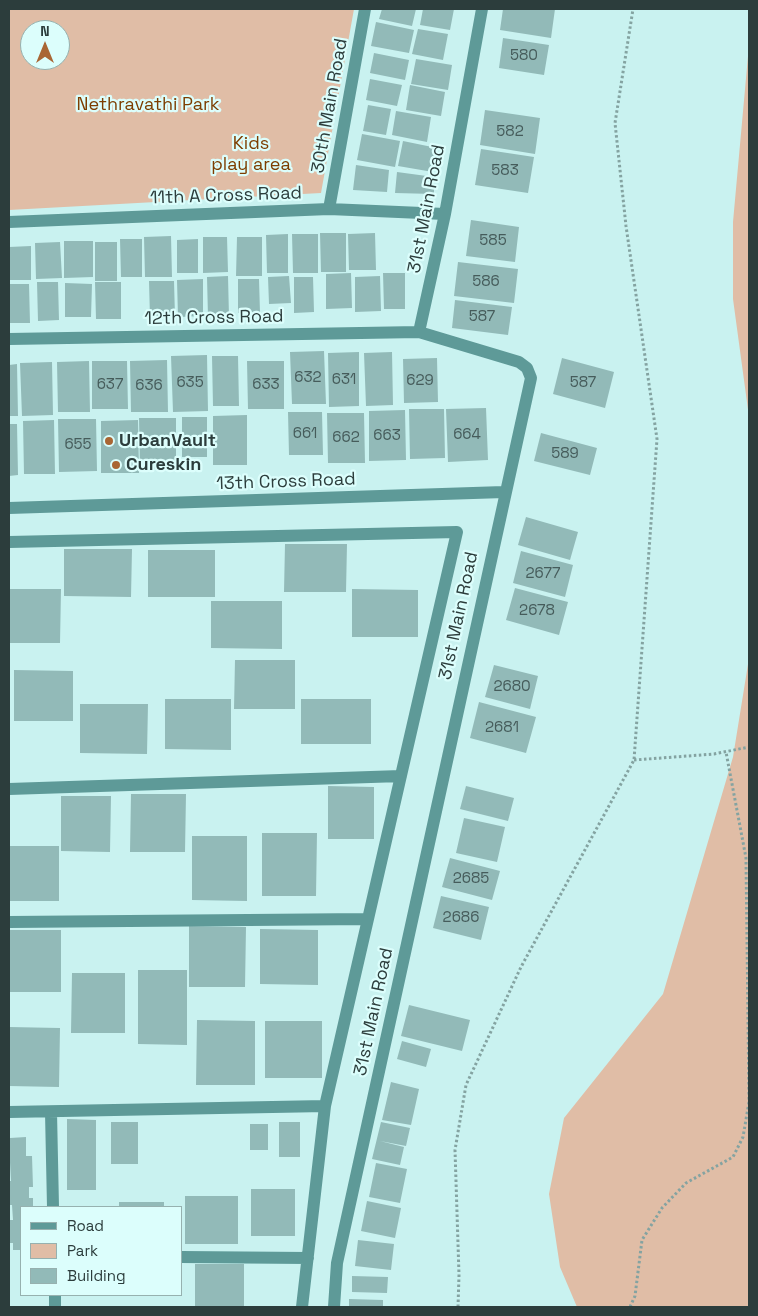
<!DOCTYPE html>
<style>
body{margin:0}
#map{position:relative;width:758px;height:1316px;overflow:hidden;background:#c9f2f0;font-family:"Space Grotesk",sans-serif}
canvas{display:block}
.frame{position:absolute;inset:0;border:10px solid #2c3d3c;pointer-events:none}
.legend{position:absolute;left:20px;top:1206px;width:162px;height:90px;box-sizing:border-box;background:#dcfefc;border:1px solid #96b1af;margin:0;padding:6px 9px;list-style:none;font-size:15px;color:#2c3d3c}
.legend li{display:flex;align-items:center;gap:10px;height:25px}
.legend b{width:25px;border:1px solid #96b1af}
.north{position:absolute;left:20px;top:20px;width:50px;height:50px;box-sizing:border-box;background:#dcfefc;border:1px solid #96b1af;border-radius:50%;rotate:0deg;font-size:14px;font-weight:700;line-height:20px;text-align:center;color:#2c3d3c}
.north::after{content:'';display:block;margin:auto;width:18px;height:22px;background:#a96634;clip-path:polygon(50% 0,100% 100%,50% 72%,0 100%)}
</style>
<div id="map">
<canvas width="758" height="1316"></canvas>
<div class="frame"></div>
<ul class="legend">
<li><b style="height:6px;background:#5e9a98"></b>Road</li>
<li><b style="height:14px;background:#e0bda6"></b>Park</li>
<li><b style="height:14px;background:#92bab8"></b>Building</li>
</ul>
<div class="north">N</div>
</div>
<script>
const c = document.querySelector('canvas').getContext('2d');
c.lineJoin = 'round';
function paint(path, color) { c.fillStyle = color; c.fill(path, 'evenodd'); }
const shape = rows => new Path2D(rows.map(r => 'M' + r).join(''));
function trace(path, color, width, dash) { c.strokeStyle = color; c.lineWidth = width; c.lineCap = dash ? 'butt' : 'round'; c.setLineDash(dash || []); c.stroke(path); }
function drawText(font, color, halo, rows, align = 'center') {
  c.font = font + ' "Space Grotesk",sans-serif'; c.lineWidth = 4.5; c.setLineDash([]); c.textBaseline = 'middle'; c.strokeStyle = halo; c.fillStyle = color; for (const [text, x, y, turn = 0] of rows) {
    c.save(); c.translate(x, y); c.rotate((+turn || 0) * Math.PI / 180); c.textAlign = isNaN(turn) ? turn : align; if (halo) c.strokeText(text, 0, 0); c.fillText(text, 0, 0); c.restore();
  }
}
const green = shape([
 [9,9,354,9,321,193,9,210],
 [30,30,60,30,60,60,30,60],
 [749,45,749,417,733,299,733,222],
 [749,658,749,1307,577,1307,560,1267,549,1194,564,1118,663,994,733,757]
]);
const building = shape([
 [382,9,416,9,412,26,379,19],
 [423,9,454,9,450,30,420,25],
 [503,9,555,9,551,38,500,30],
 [376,22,414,30,409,53,371,46],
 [418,29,448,34,443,60,412,54],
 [503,38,549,45,544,75,499,68],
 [374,53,409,60,405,80,370,73],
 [416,59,452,65,448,90,411,84],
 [370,79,402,85,397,106,366,100],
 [410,85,445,92,441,116,406,110],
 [368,105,391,109,386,135,363,131],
 [485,110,540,118,535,154,480,145],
 [396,111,431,117,427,142,392,135],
 [362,134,400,141,395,167,357,160],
 [403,141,437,148,433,172,398,166],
 [481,149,534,157,528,193,475,185],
 [356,165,389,170,387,192,353,190],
 [397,172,434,177,434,194,395,193],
 [471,220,519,227,515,262,466,256],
 [320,233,346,233,346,272,321,272],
 [375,233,376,270,349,270,348,234],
 [288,234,288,273,267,273,266,235],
 [292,234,318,234,318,273,293,273],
 [171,236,172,277,145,277,144,237],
 [203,237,227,237,228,272,203,273],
 [237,237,262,237,262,276,236,276],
 [120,239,142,239,142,277,121,277],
 [198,239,198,273,177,273,177,240],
 [64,241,93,241,93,277,64,278],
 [60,242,62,278,36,279,35,243],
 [95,242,117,242,117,281,95,281],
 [31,246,31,280,9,280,9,247],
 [458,262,518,269,514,303,454,296],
 [351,273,352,308,326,309,326,274],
 [383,273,405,273,405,309,384,309],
 [228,276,229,317,208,317,207,277],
 [289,276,291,303,269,304,268,277],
 [380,276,381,311,355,312,355,277],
 [294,277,313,277,314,312,294,313],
 [203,279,203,316,178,317,177,280],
 [238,279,259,279,260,313,238,313],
 [149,281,174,281,175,317,150,318],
 [37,282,58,282,59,320,38,321],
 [95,282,121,282,121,319,96,319],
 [65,283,92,284,91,317,65,317],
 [9,284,29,284,30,323,9,323],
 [455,300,512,307,508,335,452,328],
 [324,351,326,404,292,404,290,352],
 [359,352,359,406,329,407,328,353],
 [392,352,393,405,366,406,364,353],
 [207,355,208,411,173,412,171,356],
 [212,356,238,356,239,406,213,406],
 [437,358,438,402,404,403,403,359],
 [562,358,614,372,605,408,553,394],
 [167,360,168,412,131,412,130,361],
 [89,361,90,412,58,412,57,362],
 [92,361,127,361,128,409,92,409],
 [247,361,284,361,284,409,248,409],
 [52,362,53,415,22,416,20,363],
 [17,364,18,416,9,416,9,365],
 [486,408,488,460,448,462,446,409],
 [409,409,444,409,445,458,410,459],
 [405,410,406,460,369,461,369,411],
 [288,412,322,412,323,455,289,455],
 [327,413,364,413,365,463,328,463],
 [247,415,247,465,213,465,213,416],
 [182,417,207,417,207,457,182,457],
 [139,418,176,418,176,468,140,469],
 [58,419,96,419,97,471,59,472],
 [54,420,55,474,24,474,23,421],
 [138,420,139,473,101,473,101,421],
 [9,424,17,424,18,475,9,476],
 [541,433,597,448,590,475,534,461],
 [526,517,578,532,570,560,518,545],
 [285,544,347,544,346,592,284,592],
 [64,549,132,549,131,597,64,596],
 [148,550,215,550,215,597,148,597],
 [521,551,573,565,565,597,513,583],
 [515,588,568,602,559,635,506,620],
 [9,589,61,589,60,643,9,643],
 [352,589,418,590,418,637,352,637],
 [211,601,282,601,282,649,211,648],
 [235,660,295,660,295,709,234,709],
 [494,665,538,676,530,709,485,697],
 [14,670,73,671,73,721,14,721],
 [165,699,231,699,231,750,165,749],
 [301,699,371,699,371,744,301,744],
 [479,702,536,717,526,753,470,738],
 [80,704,148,704,147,754,80,753],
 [328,786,374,787,374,839,328,839],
 [466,786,514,798,508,821,460,809],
 [131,794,186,794,185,852,130,852],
 [61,796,111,796,110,852,61,851],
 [464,818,505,827,497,862,456,853],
 [262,833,317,833,316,896,262,896],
 [192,836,247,836,247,901,192,900],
 [9,846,59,846,59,901,9,901],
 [450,858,500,871,492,900,442,887],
 [441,896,489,907,481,940,433,928],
 [189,926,246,927,245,987,189,987],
 [260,929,318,930,318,985,260,984],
 [9,930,61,930,61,992,9,992],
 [138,970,187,970,187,1045,138,1044],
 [72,973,125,973,125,1033,71,1033],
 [409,1005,470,1020,462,1051,401,1036],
 [197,1020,255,1021,255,1085,196,1085],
 [265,1021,322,1021,322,1078,265,1078],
 [9,1027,60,1028,59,1087,9,1086],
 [402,1041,431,1049,426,1067,397,1059],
 [391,1082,419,1089,411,1125,382,1120],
 [67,1119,96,1120,96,1190,67,1190],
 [111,1122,138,1122,138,1164,111,1164],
 [279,1122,300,1122,300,1157,279,1157],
 [381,1122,410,1128,406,1146,380,1141,404,1147,400,1165,372,1159],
 [250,1124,268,1124,268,1150,250,1150],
 [26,1137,26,1156,32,1156,33,1187,29,1187,29,1198,33,1198,33,1207,21,1207,21,1250,13,1250,13,1243,9,1243,9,1220,13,1220,12,1205,9,1205,9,1181,11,1181,9,1144,10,1138],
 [376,1163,407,1169,400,1203,369,1197],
 [251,1189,295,1189,295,1236,251,1236],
 [185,1196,238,1196,238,1244,185,1244],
 [367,1201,401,1208,395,1238,361,1231],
 [119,1202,164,1202,164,1207,119,1207],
 [358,1240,394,1244,391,1270,355,1266],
 [195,1264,244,1264,244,1307,195,1307],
 [352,1276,388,1277,387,1293,352,1292],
 [349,1299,383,1300,383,1307,349,1307]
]);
const path = shape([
 [634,760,714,754,749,747],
 [458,1307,459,1275,455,1150,466,1085,521,967,634,760,657,439,626,226,615,123,633,9],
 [630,1307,635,1296,642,1240,662,1208,686,1183,733,1157,743,1137,749,1102,746,858,726,752]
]);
const minor = shape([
 [329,209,365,9],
 [9,222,329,209,445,214],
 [9,339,419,332],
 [9,508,504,492],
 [9,542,457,532,325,1106,302,1307],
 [9,789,401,776],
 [9,922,368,919],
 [9,1112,325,1106],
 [51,1112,53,1207],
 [181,1257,308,1258],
 [55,1295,55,1307],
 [334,1307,337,1263,531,378,527,368,519,362,419,332,445,214,482,9]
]);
const markers = [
 [109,441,5,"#a96634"],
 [116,465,5,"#a96634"]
];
const numberNames = [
 ["580",524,56],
 ["582",510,132],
 ["583",505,171],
 ["585",493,241],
 ["586",486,282],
 ["587",482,317],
 ["632",308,378],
 ["631",344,380],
 ["629",420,381],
 ["635",190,383],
 ["587",583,383],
 ["637",110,385],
 ["633",266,385],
 ["636",149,386],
 ["661",305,434],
 ["664",467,435],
 ["663",387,436],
 ["662",346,438],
 ["655",78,445],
 ["589",565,454],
 ["2677",543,574],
 ["2678",537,611],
 ["2680",512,687],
 ["2681",502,728],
 ["2685",471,879],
 ["2686",461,918]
];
const parkNames = [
 ["Nethravathi Park",148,105],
 ["Kids",251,144],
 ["play area",251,165]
];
const streetNames = [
 ["30th Main Road",330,106,-80],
 ["11th A Cross Road",226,196,-2],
 ["31st Main Road",427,209,-79],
 ["12th Cross Road",214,318,-1],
 ["13th Cross Road",286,482,-2],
 ["31st Main Road",459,616,-78],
 ["31st Main Road",374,1012,-78]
];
const poiNames = [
 ["UrbanVault",119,441],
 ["Cureskin",126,465]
];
paint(green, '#e0bda6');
paint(building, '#92bab8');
trace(path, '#84a3a1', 3, [2.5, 2.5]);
trace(minor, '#5e9a98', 12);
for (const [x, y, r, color] of markers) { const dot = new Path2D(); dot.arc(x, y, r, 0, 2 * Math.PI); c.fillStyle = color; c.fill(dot); trace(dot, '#dcfefc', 2); }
drawText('15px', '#465c5b', null, numberNames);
drawText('18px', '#7d3e00', '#dcfefc', parkNames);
drawText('18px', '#2c3d3c', '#dcfefc', streetNames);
drawText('bold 18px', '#2c3d3c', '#dcfefc', poiNames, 'left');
</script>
